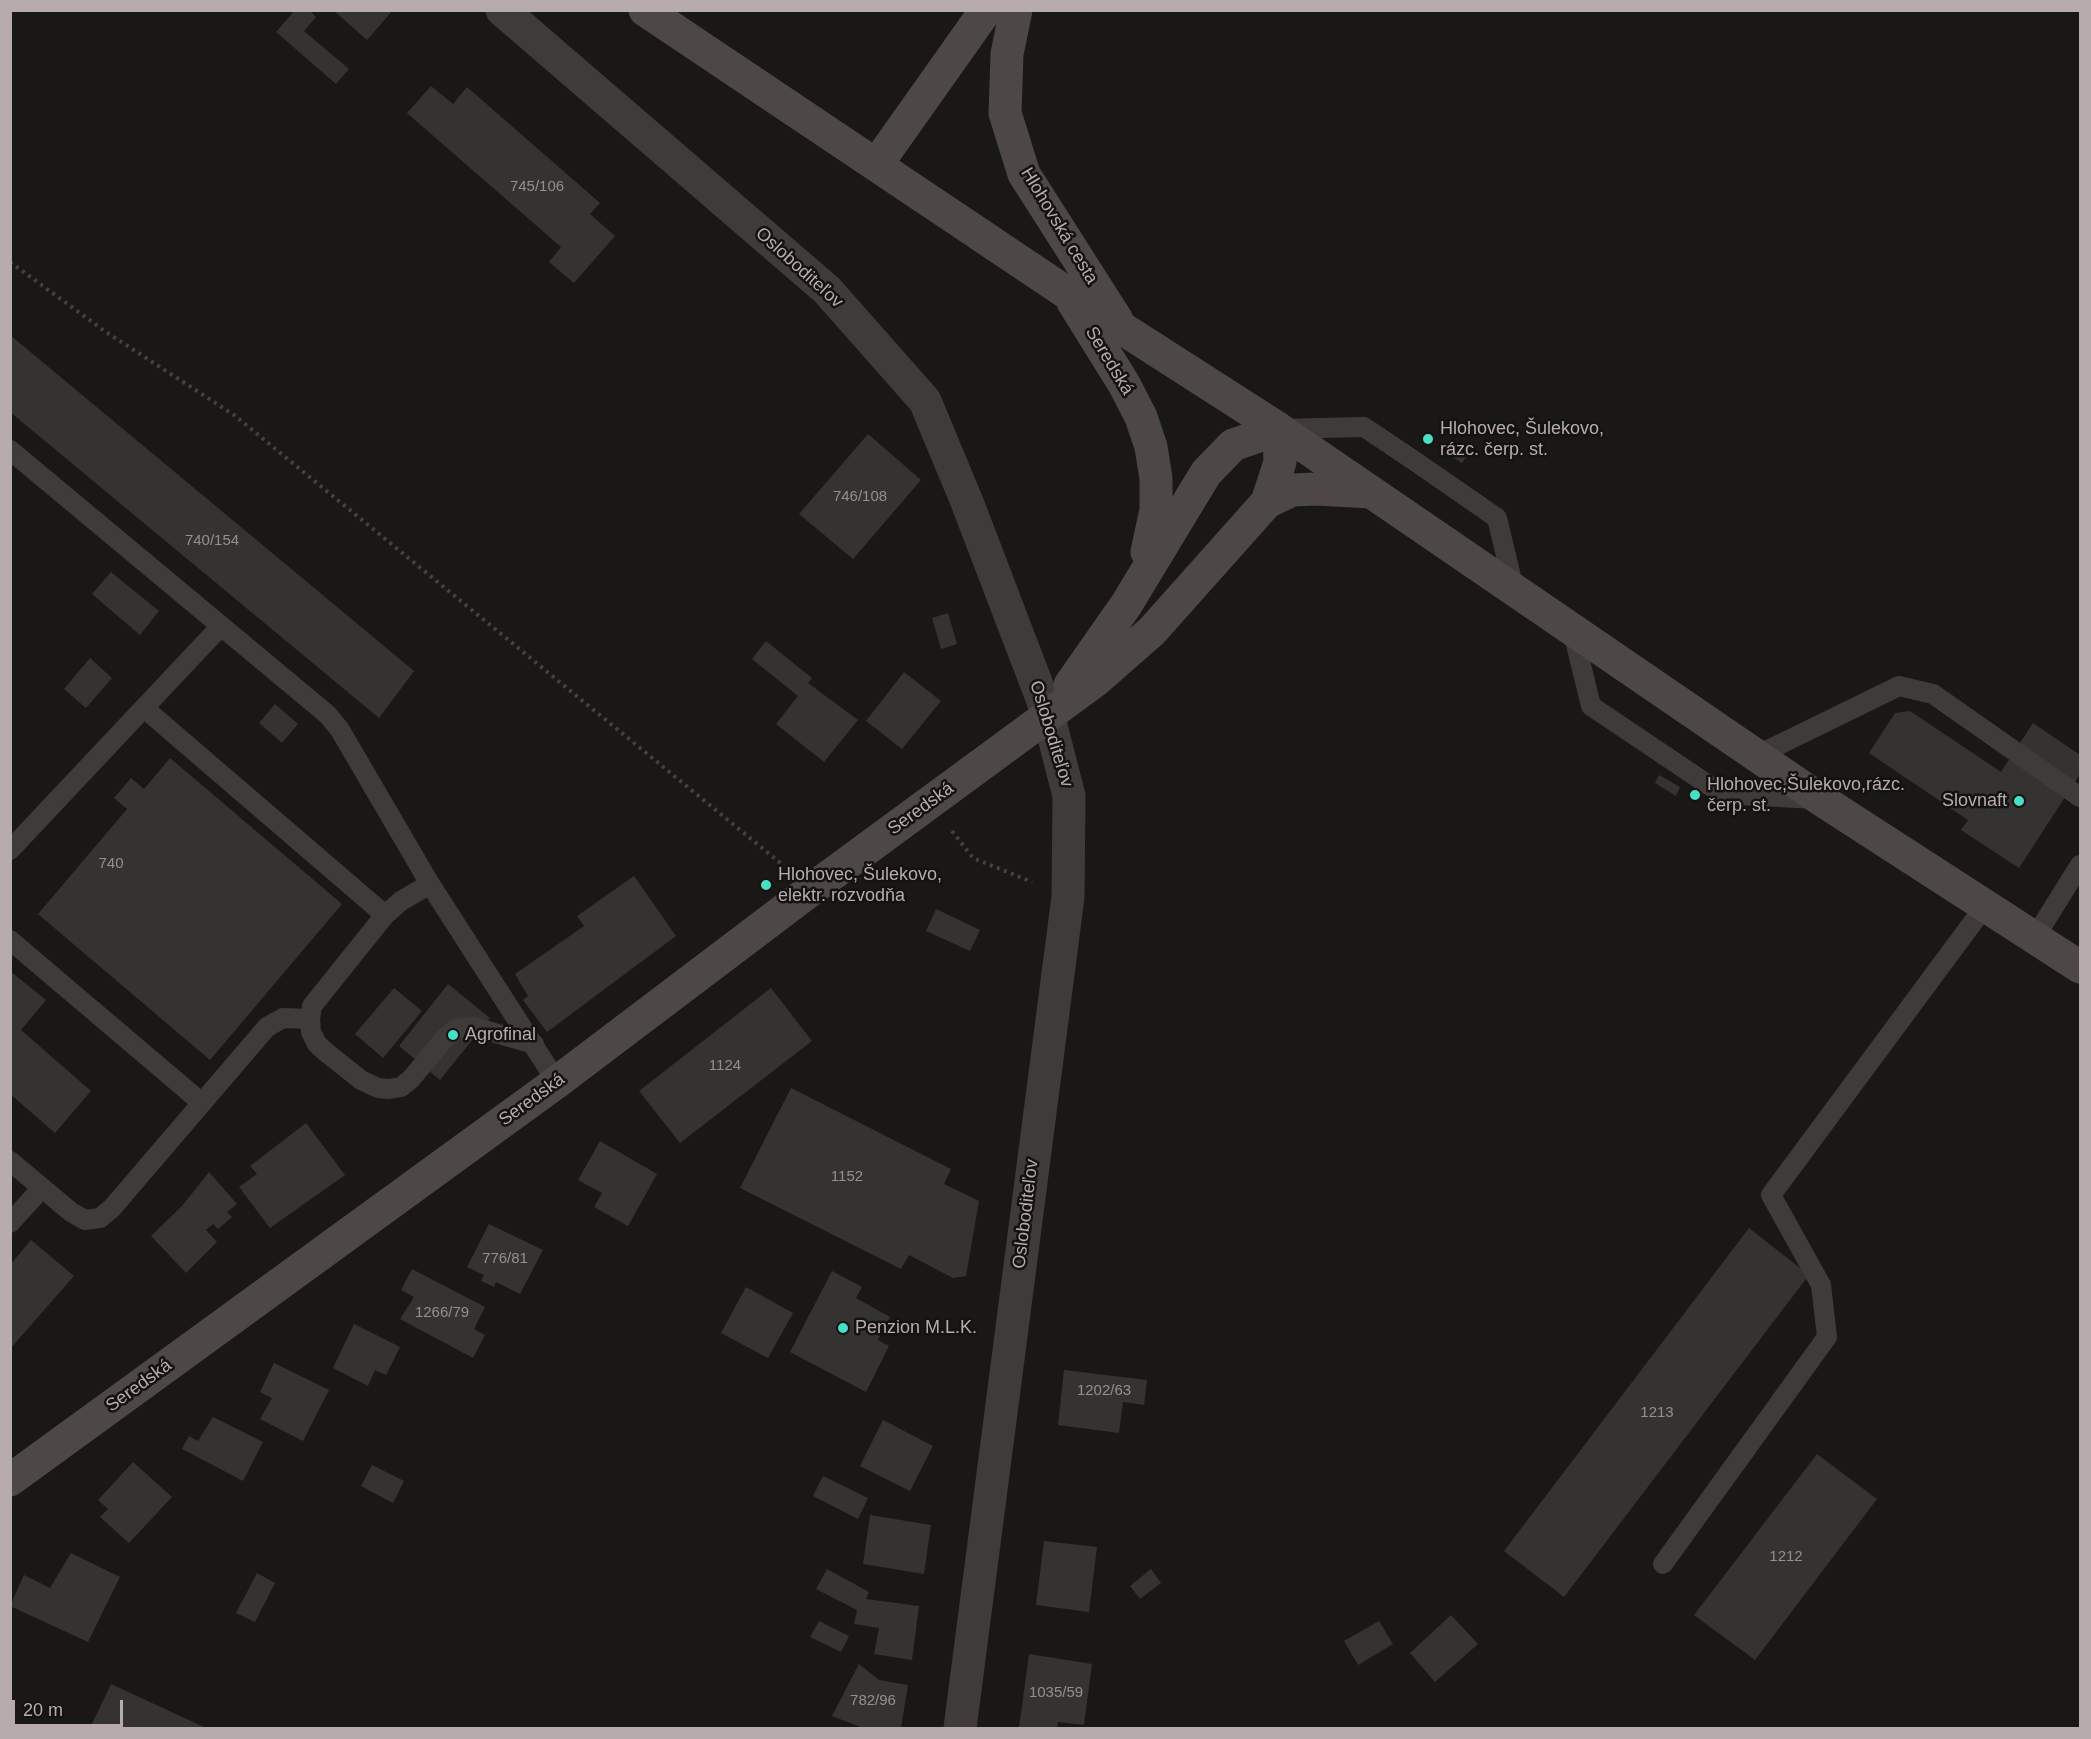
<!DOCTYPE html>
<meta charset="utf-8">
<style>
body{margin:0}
#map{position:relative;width:2091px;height:1739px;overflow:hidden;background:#191817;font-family:Helvetica,sans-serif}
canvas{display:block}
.frame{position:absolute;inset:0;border:12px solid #b7abad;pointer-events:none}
.scale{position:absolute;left:12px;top:1700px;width:111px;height:27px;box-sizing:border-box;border:3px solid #b7abad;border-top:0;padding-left:8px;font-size:18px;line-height:21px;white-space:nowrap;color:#b7abad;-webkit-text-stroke:4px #141312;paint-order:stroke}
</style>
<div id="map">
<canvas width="2091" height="1739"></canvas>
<div class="frame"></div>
<div class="scale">20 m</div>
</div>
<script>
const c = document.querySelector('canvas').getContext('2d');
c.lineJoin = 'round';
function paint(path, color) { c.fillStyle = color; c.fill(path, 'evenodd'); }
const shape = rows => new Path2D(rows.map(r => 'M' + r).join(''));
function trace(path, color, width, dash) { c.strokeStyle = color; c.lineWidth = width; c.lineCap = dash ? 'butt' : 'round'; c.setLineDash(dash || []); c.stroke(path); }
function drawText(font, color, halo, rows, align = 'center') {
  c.font = font + ' Helvetica,sans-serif'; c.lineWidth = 5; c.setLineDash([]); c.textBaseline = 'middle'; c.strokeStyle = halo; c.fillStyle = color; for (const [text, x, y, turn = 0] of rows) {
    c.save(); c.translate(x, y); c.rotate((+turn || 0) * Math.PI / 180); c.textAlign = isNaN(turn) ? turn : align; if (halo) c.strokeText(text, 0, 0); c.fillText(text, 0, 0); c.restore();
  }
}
const building = shape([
 [295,10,309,10,316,17,304,31,349,69,336,84,276,32],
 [333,10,393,10,367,40],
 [431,86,453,104,467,87,600,203,590,214,615,236,574,283,549,262,561,247,407,113],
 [10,335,414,671,379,718,10,412],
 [868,434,921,480,853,559,799,514],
 [1447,443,1467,456,1462,463,1442,450],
 [111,572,159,611,140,635,92,594],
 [948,613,957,644,941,649,932,618],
 [766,641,812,678,808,683,858,720,824,762,776,724,798,696,752,659],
 [90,658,112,678,86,708,64,689],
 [904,672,941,701,902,749,866,721],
 [275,704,298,724,282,743,259,723],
 [1910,711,2001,772,2033,723,2080,755,2080,774,2019,868,1961,830,1968,820,1869,753,1895,713],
 [170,758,342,904,210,1060,38,914,127,809,114,798,131,778,144,789],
 [1659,775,1680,787,1676,796,1655,783],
 [634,876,676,936,547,1032,523,1000,528,996,515,974,584,926,577,916],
 [936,909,980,930,970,951,926,931],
 [10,971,46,1000,21,1030,91,1091,55,1133,10,1094],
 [448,984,490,1018,440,1080,399,1046],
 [394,988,422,1011,383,1058,355,1034],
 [771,988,812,1041,680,1143,639,1091],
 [791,1088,951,1169,944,1184,979,1201,966,1276,953,1278,909,1255,901,1269,740,1188],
 [306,1123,345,1175,270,1228,239,1187,257,1174,250,1166],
 [600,1141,657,1174,628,1226,594,1207,602,1193,578,1180],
 [209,1172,237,1204,227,1212,232,1217,218,1229,213,1224,206,1230,217,1242,186,1273,151,1236,182,1206],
 [489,1224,543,1250,520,1294,496,1282,494,1287,481,1281,484,1275,467,1267],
 [1749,1228,1809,1275,1564,1597,1504,1551],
 [31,1240,74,1276,10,1349,10,1265],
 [412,1269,485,1307,474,1329,485,1335,473,1358,400,1319,414,1297,401,1290],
 [832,1271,862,1287,856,1298,890,1317,878,1340,889,1346,866,1392,790,1352],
 [746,1287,793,1313,768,1358,721,1333],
 [354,1324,400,1347,386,1375,375,1370,368,1386,333,1368],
 [274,1363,329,1390,303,1441,260,1419,272,1398,260,1392],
 [1064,1370,1147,1380,1144,1405,1123,1402,1119,1433,1058,1425],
 [213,1417,263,1442,243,1481,182,1449,189,1436,198,1441],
 [883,1420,933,1446,910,1491,860,1466],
 [1817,1454,1877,1499,1755,1660,1694,1615],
 [133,1462,172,1497,129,1543,100,1517,108,1509,98,1500],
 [372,1465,404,1481,393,1503,361,1486],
 [823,1476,868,1498,858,1519,813,1496],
 [870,1515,931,1525,924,1574,863,1564],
 [1044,1541,1097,1547,1089,1612,1036,1605],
 [71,1553,120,1577,88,1642,10,1606,24,1575,50,1588],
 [827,1569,869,1592,866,1599,919,1606,912,1660,874,1654,879,1628,854,1624,857,1610,816,1589],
 [1151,1569,1161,1583,1140,1599,1130,1586],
 [257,1573,275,1583,255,1622,236,1613],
 [1451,1615,1478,1644,1435,1682,1410,1653],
 [819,1621,849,1636,841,1652,810,1637],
 [1379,1621,1393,1644,1358,1665,1344,1641],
 [1029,1654,1092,1664,1084,1725,1058,1722,1057,1728,1019,1728],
 [859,1664,879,1680,908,1685,901,1728,863,1728,832,1716],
 [111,1684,206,1728,90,1728]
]);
const path = shape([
 [10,262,106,332,234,415,784,866],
 [952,831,973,858,1032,882]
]);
const lane = shape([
 [1280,429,1364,427,1419,464,1497,518,1514,589],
 [10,450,328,715,340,730,430,884,557,1082],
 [1572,628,1591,706,1722,794,1816,799],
 [144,708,385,915,401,901,430,884],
 [1756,756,1899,686,1933,694,2080,797],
 [10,850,221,626],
 [385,915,312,1006,310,1019,311,1032,317,1044,327,1053,361,1080,378,1088,389,1089,401,1087,411,1079,444,1039,456,1029,474,1027,534,1044],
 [2035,937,2080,865],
 [10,940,202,1103],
 [10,1161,71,1212,85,1220,100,1218,112,1208,267,1027,283,1018,310,1019],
 [10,1223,42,1188],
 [1663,1564,1827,1337,1821,1285,1771,1195,1985,906]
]);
const street = shape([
 [502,10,827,290,925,401,967,502,1048,714,1069,796,1068,897,960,1728]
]);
const secondary = shape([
 [645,10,1067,293,1279,429,1820,799,2080,967],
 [1016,10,1007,54,1005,113,1024,174,1117,320],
 [877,164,986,10],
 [1073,302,1124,384,1141,417,1151,447,1156,478,1156,510,1147,552],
 [1267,502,1292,490,1316,489,1371,492],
 [1070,685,1126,605,1206,473,1233,445,1279,429],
 [10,1480,557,1082,812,889,1095,681,1152,631,1267,502,1280,462,1279,429]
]);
const markers = [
 [1428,439,6,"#49dfc7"],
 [1695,795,6,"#49dfc7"],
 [2019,801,6,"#49dfc7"],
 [766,885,6,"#49dfc7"],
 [453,1035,6,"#49dfc7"],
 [843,1328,6,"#49dfc7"]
];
const numberNames = [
 ["745/106",537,187],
 ["746/108",860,497],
 ["740/154",212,541],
 ["740",111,864],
 ["1124",725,1066],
 ["1152",847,1177],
 ["776/81",505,1259],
 ["1266/79",442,1313],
 ["1202/63",1104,1391],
 ["1213",1657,1413],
 ["1212",1786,1557],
 ["1035/59",1056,1693],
 ["782/96",873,1701]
];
const streetNames = [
 ["Hlohovská cesta",1059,226,59],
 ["Osloboditeľov",799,268,42],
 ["Seredská",1109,361,59],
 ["Osloboditeľov",1051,734,73],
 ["Seredská",921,809,-36],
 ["Seredská",532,1100,-36],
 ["Osloboditeľov",1026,1214,-83],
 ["Seredská",139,1386,-36]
];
const poiNames = [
 ["Hlohovec, Šulekovo,",1440,429],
 ["rázc. čerp. st.",1440,450],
 ["Hlohovec,Šulekovo,rázc.",1707,785],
 ["čerp. st.",1707,806],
 ["Slovnaft",2007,801,"right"],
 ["Hlohovec, Šulekovo,",778,875],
 ["elektr. rozvodňa",778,896],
 ["Agrofinal",465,1035],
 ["Penzion M.L.K.",855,1328]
];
paint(building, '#353332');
trace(path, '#464141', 4, [3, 4.5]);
trace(lane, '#403b3b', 20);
trace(street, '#403b3b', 33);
trace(secondary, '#4d4747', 33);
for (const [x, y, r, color] of markers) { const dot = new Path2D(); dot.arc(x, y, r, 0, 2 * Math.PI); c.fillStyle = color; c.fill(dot); trace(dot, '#141312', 2); }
drawText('15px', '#968d8e', null, numberNames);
drawText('18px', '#b7abad', '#141312', streetNames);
drawText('18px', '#b7abad', '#141312', poiNames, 'left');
</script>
